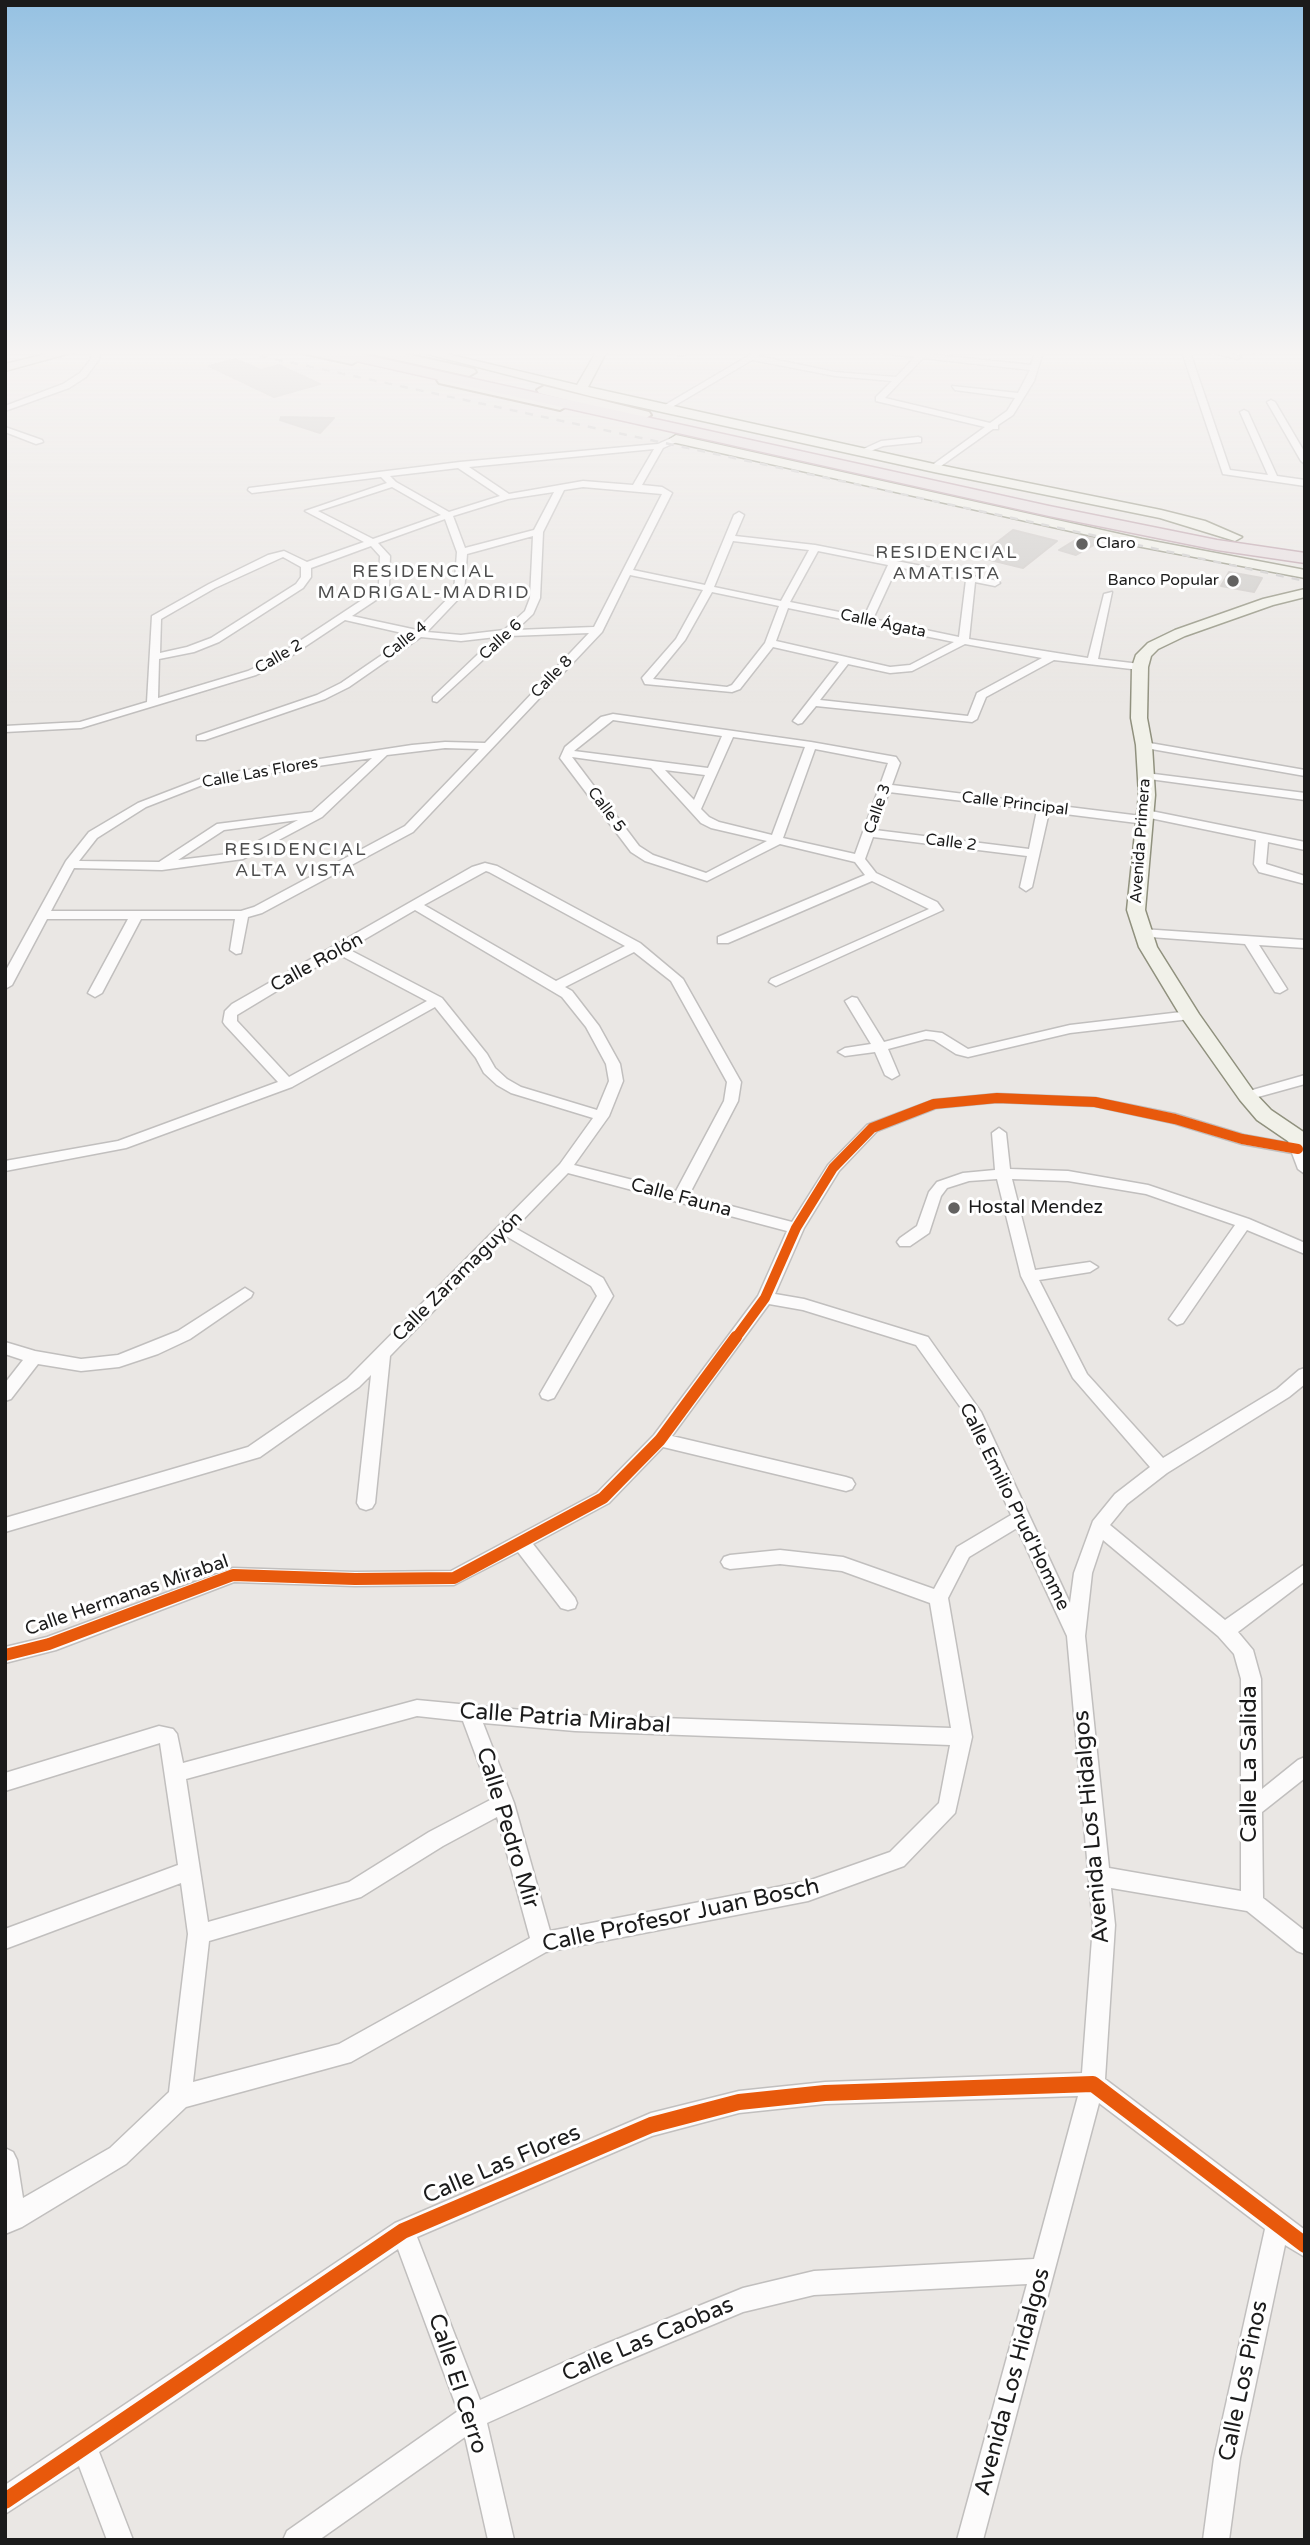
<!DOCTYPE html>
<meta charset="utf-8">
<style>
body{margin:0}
#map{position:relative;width:1310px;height:2545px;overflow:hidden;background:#eae7e4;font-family:"Varela Round",sans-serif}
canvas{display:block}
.frame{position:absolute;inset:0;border:7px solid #1b1b1b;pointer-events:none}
</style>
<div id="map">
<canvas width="1310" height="2545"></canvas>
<div class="frame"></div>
</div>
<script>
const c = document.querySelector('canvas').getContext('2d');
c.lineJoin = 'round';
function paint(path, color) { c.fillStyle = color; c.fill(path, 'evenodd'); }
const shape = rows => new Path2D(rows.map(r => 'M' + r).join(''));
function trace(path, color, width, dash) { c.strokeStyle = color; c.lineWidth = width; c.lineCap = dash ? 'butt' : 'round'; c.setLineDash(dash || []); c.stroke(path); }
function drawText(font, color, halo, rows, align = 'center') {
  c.font = font + ' "Varela Round",sans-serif'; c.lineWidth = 6; c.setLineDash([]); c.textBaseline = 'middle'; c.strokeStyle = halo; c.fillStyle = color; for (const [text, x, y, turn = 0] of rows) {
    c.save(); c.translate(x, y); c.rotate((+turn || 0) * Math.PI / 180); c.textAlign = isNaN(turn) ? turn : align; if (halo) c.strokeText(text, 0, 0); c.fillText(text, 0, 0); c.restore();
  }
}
const building = shape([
 [235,359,261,370,279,365,320,384,274,397,209,366,235,359],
 [281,417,334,418,320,433,280,420,281,417],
 [1013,530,1057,541,1023,568,978,557,1013,530],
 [1082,536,1101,541,1076,555,1059,550,1082,536],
 [1229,572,1262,578,1254,592,1221,586,1229,572]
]);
const street = shape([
 [92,349,100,349,99,359,86,377,69,388,5,411,5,406,63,384,80,373,91,359,92,349],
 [682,349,691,349,684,355,678,355,682,349],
 [760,349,769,349,758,356,835,372,896,377,915,357,865,351,861,349,919,353,923,349,931,349,927,354,1031,365,1036,349,1044,349,1034,381,1013,415,998,425,998,429,993,429,934,471,931,470,931,466,985,427,876,401,876,397,892,381,835,376,752,360,667,410,660,408,760,349],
 [923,358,1030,370,1018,393,952,386,955,390,1015,398,1007,411,990,423,885,398,923,358],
 [1181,349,1189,349,1230,470,1268,475,1240,412,1244,410,1248,412,1277,476,1305,480,1305,486,1223,474,1181,349],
 [1198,349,1211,349,1241,357,1237,359,1198,349],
 [1239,349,1269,349,1258,353,1239,349],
 [1271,400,1275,402,1305,453,1305,464,1301,461,1267,402,1271,400],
 [5,427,42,440,43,442,36,444,5,432,5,427],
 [676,436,680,439,679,441,663,448,642,485,662,487,672,493,633,570,705,585,734,515,739,512,744,515,735,536,815,545,998,581,1000,583,995,586,975,582,969,639,1088,658,1104,594,1112,592,1098,659,1140,664,1145,667,1140,670,1054,660,986,697,977,719,972,722,816,706,802,723,798,724,793,721,839,662,773,647,740,689,732,692,645,684,642,678,676,639,703,590,630,575,602,632,413,832,262,913,248,917,241,953,236,954,230,950,235,919,141,919,102,993,95,997,88,993,128,919,47,919,12,985,5,989,5,972,66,861,89,832,138,803,208,776,412,745,445,742,485,743,589,633,509,636,437,702,433,701,433,697,496,637,461,641,421,637,349,687,325,699,205,740,197,740,197,736,317,695,341,683,411,635,345,620,279,664,256,675,81,728,5,732,5,726,80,722,147,702,152,616,209,584,268,555,284,551,307,562,364,542,305,511,387,483,381,477,252,493,248,490,249,488,460,462,658,444,676,436],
 [654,449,633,485,583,481,509,494,469,467,654,449],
 [458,468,500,496,449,512,396,482,390,476,458,468],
 [392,487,441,515,373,539,318,511,392,487],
 [583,487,662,494,594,627,516,630,533,614,540,598,543,532,564,490,583,487],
 [554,492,534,530,465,548,453,516,508,499,554,492],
 [445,519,457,552,454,592,417,630,352,616,376,600,389,585,390,556,378,543,445,519],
 [533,536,530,598,525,611,504,630,461,635,427,632,464,593,467,554,533,536],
 [733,541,809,550,781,601,714,587,733,541],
 [371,546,380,556,379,584,368,596,271,660,248,671,158,698,159,659,194,652,219,642,303,588,311,577,311,568,371,546],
 [818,551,888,565,864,617,790,602,818,551],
 [283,557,301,567,301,577,296,584,211,638,187,647,160,653,161,619,215,588,283,557],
 [897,567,966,580,959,637,873,619,897,567],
 [712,592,779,606,765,643,732,685,727,687,653,679,685,640,712,592],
 [788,608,954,642,910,665,890,667,776,641,788,608],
 [965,644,1042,658,977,693,968,716,820,700,848,664,890,673,912,671,965,644],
 [445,748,479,749,405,826,254,907,241,911,51,911,74,868,162,870,243,859,322,817,387,755,445,748],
 [372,758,312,812,217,824,159,862,79,861,97,838,146,807,210,782,372,758],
 [298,820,236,853,178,860,224,830,298,820],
 [918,437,921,438,921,442,883,446,861,455,857,452,881,441,918,437],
 [613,714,811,742,896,757,900,763,892,785,1141,816,1142,811,1146,810,1305,842,1305,850,1268,842,1266,864,1305,876,1305,884,1259,872,1254,864,1256,840,1150,818,1149,823,1145,824,1049,812,1032,887,1026,891,1020,887,1027,856,873,837,865,859,876,873,937,902,943,910,776,986,769,982,771,979,929,909,872,881,728,943,718,943,718,937,865,875,855,862,780,844,707,881,645,861,631,852,560,758,565,747,601,717,613,714],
 [613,720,722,736,708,768,574,751,613,720],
 [733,737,805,747,772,835,719,822,709,817,701,809,733,737],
 [815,749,888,763,855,854,783,838,815,749],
 [572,757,651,768,701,823,711,828,767,841,706,873,653,855,639,846,572,757],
 [665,770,705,775,694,800,665,770],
 [889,792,1037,810,1029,849,875,830,889,792],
 [1144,742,1305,770,1305,776,1140,747,1140,743,1144,742],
 [1146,773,1305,793,1305,800,1142,778,1140,776,1146,773],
 [485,863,497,866,640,943,683,979,741,1082,738,1101,689,1195,792,1222,828,1165,867,1125,934,1100,997,1094,1095,1098,1175,1114,1244,1135,1288,1143,1290,1138,1295,1136,1302,1141,1305,1174,1298,1169,1292,1153,1242,1144,1173,1123,1095,1106,997,1102,936,1108,877,1131,839,1171,804,1228,775,1294,804,1299,928,1337,981,1412,1070,1603,1074,1573,1093,1521,1115,1494,1150,1467,1073,1378,1021,1276,997,1179,969,1181,947,1188,941,1196,929,1233,910,1246,900,1246,897,1242,900,1238,917,1226,929,1192,937,1182,963,1173,995,1170,992,1133,999,1128,1006,1133,1010,1169,1068,1171,1148,1185,1249,1219,1305,1243,1305,1254,1247,1230,1183,1323,1177,1325,1169,1319,1235,1225,1146,1194,1068,1181,1012,1179,1035,1270,1090,1262,1098,1267,1090,1272,1039,1280,1087,1374,1163,1458,1277,1389,1299,1370,1305,1368,1305,1384,1289,1397,1167,1473,1127,1504,1110,1525,1225,1620,1305,1564,1305,1581,1238,1632,1253,1650,1261,1679,1262,1789,1298,1760,1305,1757,1305,1778,1262,1812,1263,1898,1305,1931,1305,1954,1297,1951,1247,1911,1111,1888,1115,1925,1105,2079,1305,2230,1305,2257,1285,2245,1240,2458,1229,2540,1203,2540,1214,2458,1265,2229,1099,2103,983,2540,957,2540,1027,2284,814,2295,743,2312,616,2365,487,2423,514,2540,488,2540,465,2437,319,2540,283,2540,287,2531,458,2411,398,2249,99,2452,133,2540,107,2540,79,2466,5,2514,5,2485,395,2223,651,2113,739,2091,825,2082,1082,2073,1093,1925,1067,1636,1017,1528,969,1557,948,1598,972,1737,955,1813,904,1866,808,1901,546,1952,351,2062,186,2107,126,2164,22,2227,5,2234,5,2148,13,2152,17,2160,23,2198,110,2148,169,2092,188,1934,181,1883,5,1949,5,1929,178,1865,160,1743,5,1791,5,1773,159,1726,173,1729,177,1734,183,1763,417,1700,575,1715,951,1728,930,1603,842,1571,780,1564,730,1569,724,1567,721,1562,724,1557,730,1555,780,1550,843,1557,934,1589,957,1547,1011,1515,966,1415,916,1345,803,1310,769,1304,672,1436,846,1477,852,1479,855,1484,852,1489,846,1491,663,1447,609,1503,533,1544,575,1598,577,1603,575,1608,568,1610,561,1608,518,1552,454,1585,355,1586,234,1582,56,1650,5,1663,5,1647,47,1637,233,1568,355,1572,451,1571,597,1493,654,1435,758,1296,787,1231,568,1173,515,1228,603,1278,613,1296,554,1398,548,1400,542,1398,540,1394,597,1296,591,1286,506,1236,390,1356,375,1503,372,1508,366,1510,360,1508,357,1503,371,1375,359,1387,260,1457,5,1532,5,1518,248,1447,347,1379,560,1164,593,1118,511,1093,497,1085,484,1073,476,1058,435,1007,292,1087,126,1148,5,1171,5,1161,118,1141,278,1082,225,1025,223,1022,225,1011,232,1004,472,867,485,863],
 [486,871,489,872,625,946,556,981,424,905,486,871],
 [415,910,562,997,586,1027,606,1064,609,1081,597,1110,521,1087,507,1079,495,1068,487,1054,442,998,348,949,415,910],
 [634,952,671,981,727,1082,724,1101,676,1191,574,1165,609,1116,623,1081,620,1064,599,1026,572,991,565,987,634,952],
 [338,954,427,1001,289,1077,237,1021,237,1015,338,954],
 [1103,1540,1218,1636,1234,1654,1241,1679,1241,1891,1109,1868,1085,1636,1092,1573,1103,1540],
 [417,1716,463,1721,492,1799,429,1832,349,1882,208,1922,186,1779,417,1716],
 [483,1723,575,1731,950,1745,939,1803,890,1852,808,1881,550,1931,514,1803,483,1723],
 [497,1817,530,1938,339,2044,193,2082,209,1941,361,1897,443,1846,497,1817],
 [1078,2096,1034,2259,814,2271,743,2288,598,2347,480,2400,417,2237,652,2136,739,2113,825,2104,1078,2096],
 [1142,929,1305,940,1305,948,1259,945,1287,989,1280,993,1275,992,1245,944,1137,936,1136,933,1142,929],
 [852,997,857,998,884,1042,926,1031,942,1033,968,1049,1070,1025,1190,1011,1197,1015,1190,1019,1070,1033,968,1057,956,1054,934,1040,926,1039,888,1049,899,1075,892,1079,885,1075,875,1052,845,1056,838,1052,845,1048,871,1044,845,1001,852,997],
 [1305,1075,1305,1084,1247,1100,1240,1096,1242,1093,1305,1075],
 [245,1288,253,1293,251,1297,190,1339,158,1354,119,1367,81,1371,38,1364,11,1399,5,1401,5,1383,23,1360,5,1354,5,1342,35,1351,81,1359,118,1355,178,1331,245,1288]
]);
const secondary = shape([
 [67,349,85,349,5,371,5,364,67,349],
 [408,349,426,349,577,385,598,349,608,349,588,387,934,464,1161,510,1205,521,1242,537,1235,541,1160,518,934,472,594,397,408,349],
 [676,435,1142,539,1305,570,1305,578,1142,547,672,442,670,439,676,435],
 [1305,589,1305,597,1273,605,1185,636,1158,649,1151,656,1148,667,1147,718,1152,745,1155,795,1145,910,1157,947,1199,1014,1254,1092,1271,1110,1305,1133,1305,1150,1298,1148,1257,1120,1240,1100,1180,1015,1139,947,1127,910,1139,795,1136,745,1131,718,1132,667,1136,655,1148,643,1175,630,1263,599,1305,589]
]);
const primary = shape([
 [296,349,318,349,357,357,359,360,352,364,297,352,296,349],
 [361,349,383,349,474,369,476,372,469,376,362,352,361,349],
 [444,376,560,402,567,406,560,410,439,383,437,380,444,376],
 [544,386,649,412,651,415,644,419,539,393,537,390,544,386]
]);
const highway = shape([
 [313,349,338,349,1049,506,1217,540,1305,553,1305,563,1217,550,1049,516,320,353,313,349]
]);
const rail = shape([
 [228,349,1305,581]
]);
const cyclewayFar2 = shape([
 [735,1339,765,1298,796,1228,833,1168,872,1128,934,1104,997,1098,1095,1102,1175,1119,1242,1139,1298,1149]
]);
const cyclewayFar1 = shape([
 [5,1655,49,1644,233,1575,355,1579,454,1578,603,1498,660,1440,736,1337]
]);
const cycleway = shape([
 [5,2501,403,2231,651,2125,739,2102,825,2093,1093,2084,1305,2245]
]);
const markers = [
 [1082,544,7,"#636261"],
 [1233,581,7,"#636261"],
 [954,1208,7,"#636261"]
];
const farPoinames = [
 ["Claro",1096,544],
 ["Banco Popular",1219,581,"right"]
];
const farStreetnames = [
 ["Calle Ágata",883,624,12],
 ["Calle 6",501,640,-43],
 ["Calle 4",405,641,-38],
 ["Calle 2",279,657,-30],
 ["Calle 8",552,677,-46],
 ["Calle Las Flores",260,773,-10],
 ["Calle Principal",1015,804,7],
 ["Calle 3",878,809,-71],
 ["Calle 5",606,810,53],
 ["Avenida Primera",1141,841,-86],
 ["Calle 2",951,843,7]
];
const farNeighbourhoodnames = [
 ["RESIDENCIAL",947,553],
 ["AMATISTA",947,574],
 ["RESIDENCIAL",424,572],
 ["MADRIGAL-MADRID",424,593],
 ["RESIDENCIAL",296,850],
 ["ALTA VISTA",296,871]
];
const streetNames = [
 ["Calle Rolón",317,963,-29],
 ["Calle Fauna",681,1198,15],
 ["Calle Zaramaguyón",458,1277,-45],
 ["Calle Emilio Prud'Homme",1014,1507,64],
 ["Calle Hermanas Mirabal",127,1596,-19]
];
const poiNames = [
 ["Hostal Mendez",968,1208]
];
const nearStreetnames = [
 ["Calle Patria Mirabal",565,1719,4],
 ["Calle La Salida",1250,1764,-90],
 ["Avenida Los Hidalgos",1092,1827,-95],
 ["Calle Pedro Mir",507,1828,73],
 ["Calle Profesor Juan Bosch",681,1916,-12],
 ["Calle Las Flores",502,2165,-23],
 ["Calle Las Caobas",648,2340,-23],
 ["Calle Los Pinos",1244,2381,-78],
 ["Avenida Los Hidalgos",1013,2382,-75],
 ["Calle El Cerro",457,2384,72]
];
paint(building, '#ceccc9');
trace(building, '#cdc9c6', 2);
trace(street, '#c1bfbe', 3);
trace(secondary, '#90917e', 3);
trace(primary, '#9d9383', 4);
trace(highway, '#bb9ea8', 3);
paint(street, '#fcfbfb');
paint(secondary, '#f1f1e9');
paint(primary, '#eeeae4');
paint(highway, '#e7dee0');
trace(rail, '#c9c8c8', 2.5, [8, 8]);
trace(cyclewayFar2, '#e8590c', 10);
trace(cyclewayFar1, '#e8590c', 12);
trace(cycleway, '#e8590c', 16);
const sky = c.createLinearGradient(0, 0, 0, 705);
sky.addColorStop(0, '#95c1e2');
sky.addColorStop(0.5, '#f6f4f3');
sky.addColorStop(1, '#f6f4f300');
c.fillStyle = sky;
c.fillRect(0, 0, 1310, 705);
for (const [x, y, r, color] of markers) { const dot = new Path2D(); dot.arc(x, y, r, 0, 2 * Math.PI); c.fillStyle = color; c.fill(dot); trace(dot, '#fff', 2.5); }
drawText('16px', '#1b1b1b', '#fff', farPoinames, 'left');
drawText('16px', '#1b1b1b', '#fff', farStreetnames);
c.letterSpacing = '2px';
drawText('18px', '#4e4e4e', '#fff', farNeighbourhoodnames);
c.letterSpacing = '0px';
drawText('19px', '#1b1b1b', '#fff', streetNames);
drawText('19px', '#1b1b1b', '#fff', poiNames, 'left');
drawText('23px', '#1b1b1b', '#fff', nearStreetnames);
</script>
